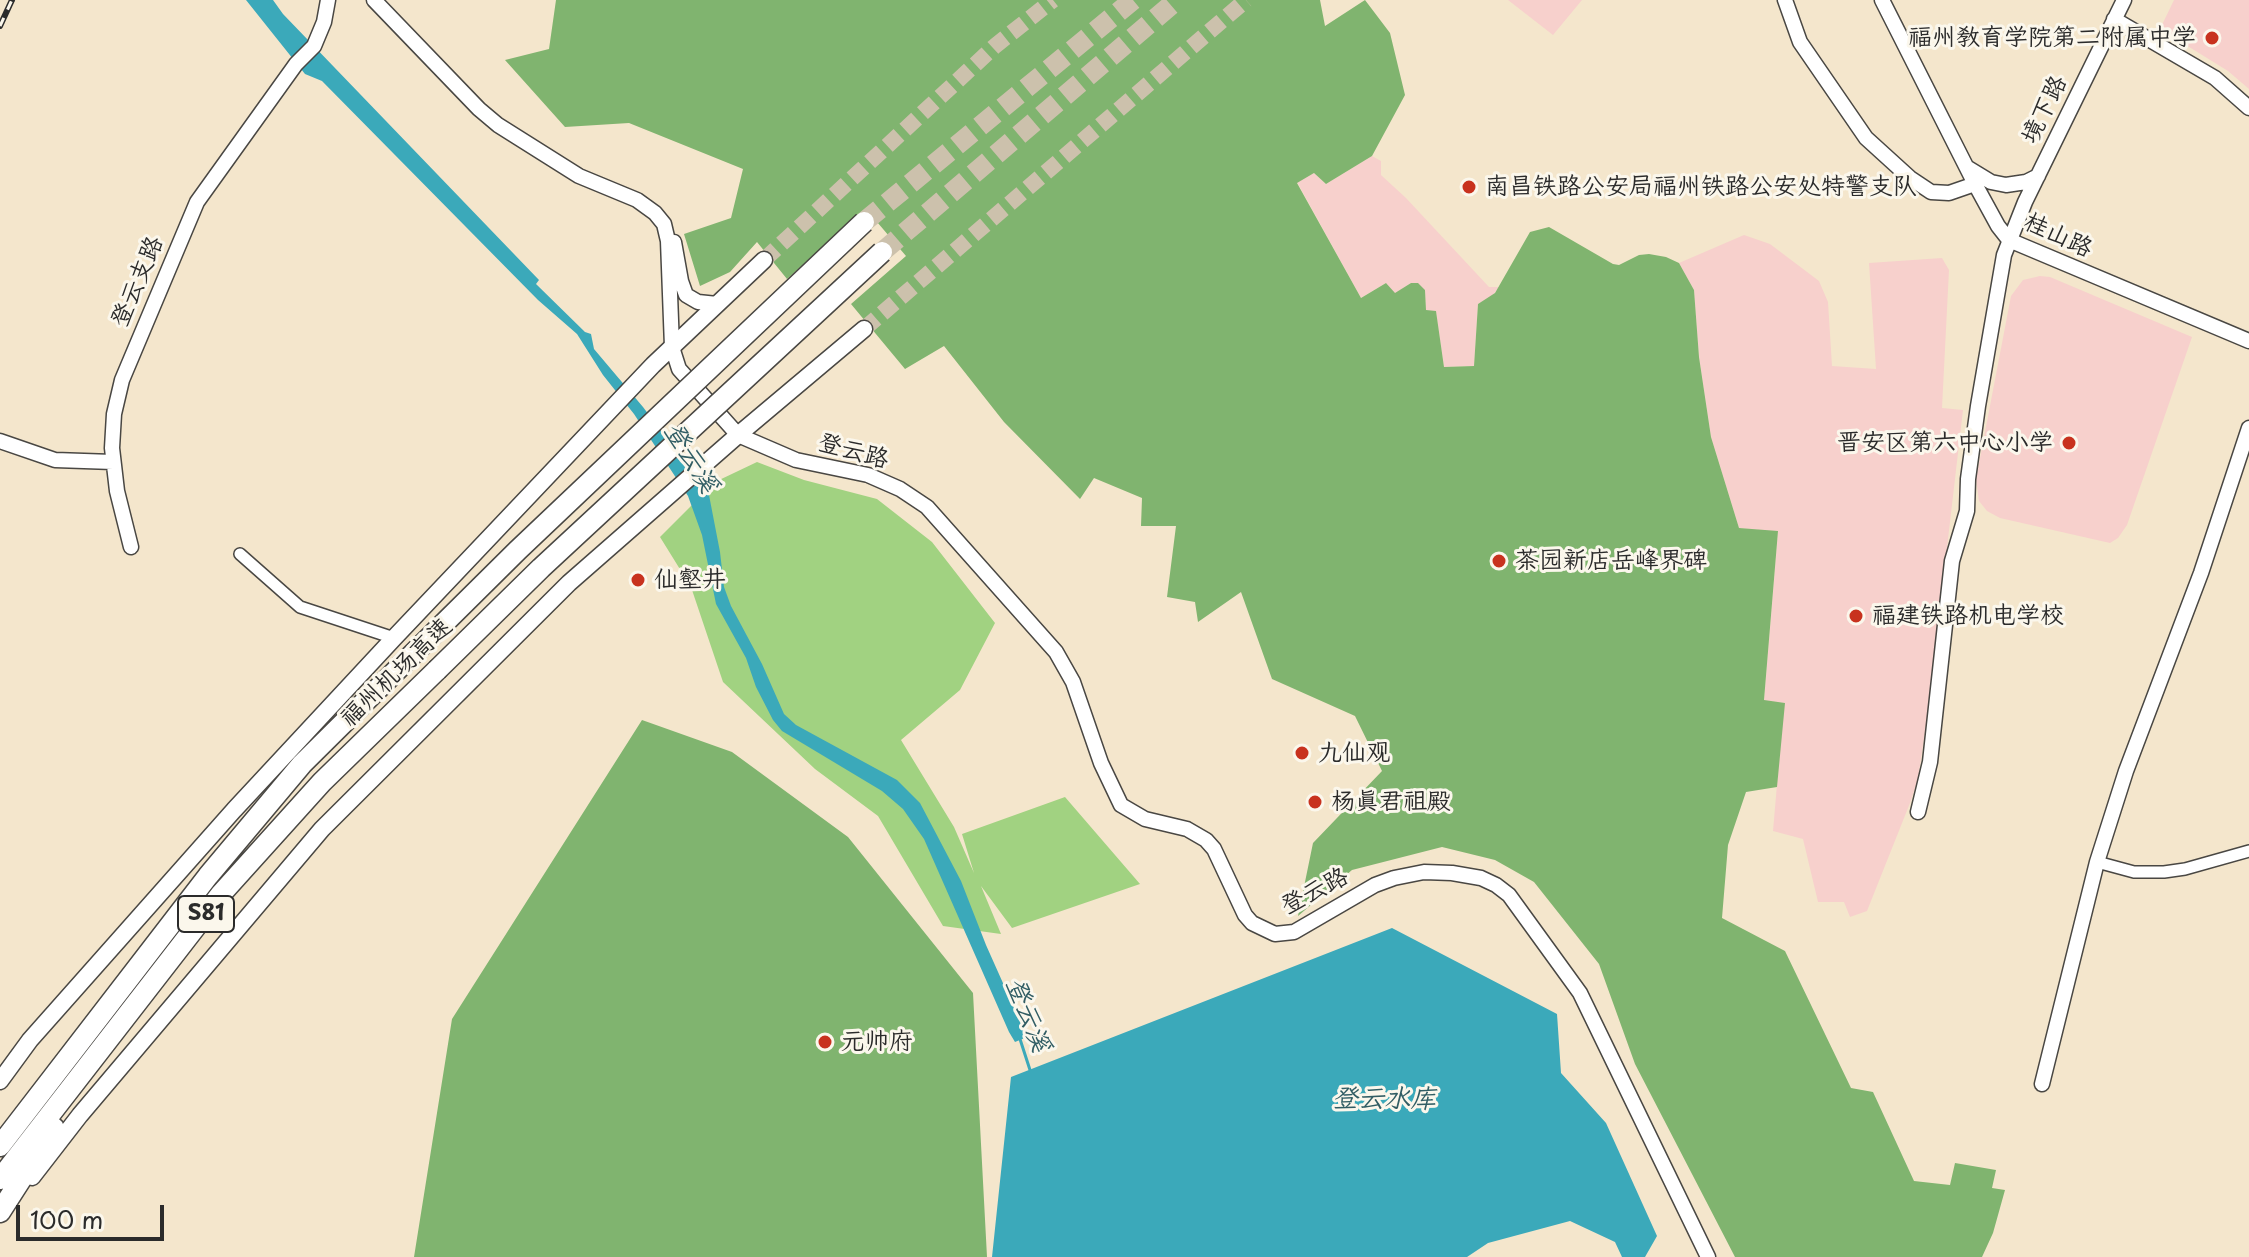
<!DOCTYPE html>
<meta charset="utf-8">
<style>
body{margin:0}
#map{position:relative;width:2249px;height:1257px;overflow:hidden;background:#f4e6cc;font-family:"Playpen Sans",sans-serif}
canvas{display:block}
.scale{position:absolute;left:16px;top:1205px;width:148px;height:36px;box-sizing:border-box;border:4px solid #2b2b2b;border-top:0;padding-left:10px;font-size:24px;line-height:28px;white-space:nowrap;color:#2b2b2b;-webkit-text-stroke:6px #fbf7ec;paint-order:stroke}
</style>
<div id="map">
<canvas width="2249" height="1257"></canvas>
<div class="scale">100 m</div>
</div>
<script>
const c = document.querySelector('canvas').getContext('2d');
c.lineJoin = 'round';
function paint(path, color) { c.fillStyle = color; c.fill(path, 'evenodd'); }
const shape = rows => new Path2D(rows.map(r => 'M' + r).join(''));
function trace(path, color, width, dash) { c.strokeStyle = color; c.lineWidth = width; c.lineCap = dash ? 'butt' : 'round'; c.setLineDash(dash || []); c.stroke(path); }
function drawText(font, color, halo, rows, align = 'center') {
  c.font = font + ' "Playpen Sans","LXGW WenKai TC",sans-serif'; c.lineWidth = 6; c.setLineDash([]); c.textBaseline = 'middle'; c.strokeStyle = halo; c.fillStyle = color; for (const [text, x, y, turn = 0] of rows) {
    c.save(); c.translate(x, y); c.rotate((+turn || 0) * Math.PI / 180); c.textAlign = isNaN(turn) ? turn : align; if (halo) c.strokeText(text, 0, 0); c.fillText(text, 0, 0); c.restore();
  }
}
const built = shape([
 [1508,0,1582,0,1553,35],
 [2174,0,2249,0,2249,89,2228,71,2160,29],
 [1372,156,1381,161,1381,175,1406,198,1489,287,1499,287,1491,298,1478,304,1474,366,1444,367,1436,312,1426,311,1425,290,1411,283,1395,294,1386,283,1361,298,1297,182,1314,173,1326,184],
 [1744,235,1770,244,1819,281,1828,302,1832,366,1876,369,1869,263,1942,258,1949,270,1942,408,1963,410,1928,711,1918,779,1910,803,1867,911,1850,917,1844,902,1818,902,1803,839,1773,831,1784,703,1764,701,1778,532,1739,528,1711,437,1699,357,1694,290,1679,263],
 [2040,276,2050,277,2192,337,2127,525,2118,538,2110,543,2000,518,1987,511,1979,501,1976,479,2011,296,2023,280]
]);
const green = shape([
 [757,462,804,480,877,499,932,542,995,623,960,690,901,740,954,827,974,873,962,834,1065,797,1140,884,1012,928,981,886,1001,934,943,926,878,816,815,769,723,682,691,587,660,537,715,482]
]);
const forest = shape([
 [556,0,1320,0,1325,26,1365,0,1390,33,1405,95,1372,156,1326,184,1314,173,1297,183,1361,298,1386,283,1395,293,1411,283,1418,283,1425,290,1426,310,1436,311,1444,367,1474,366,1478,304,1495,293,1530,232,1549,227,1613,264,1619,265,1639,255,1649,254,1666,257,1679,263,1694,290,1699,357,1711,437,1739,528,1778,531,1764,700,1785,703,1777,787,1746,792,1728,845,1722,918,1785,951,1851,1088,1873,1092,1914,1181,1950,1185,1955,1163,1996,1170,1992,1188,2005,1190,1993,1233,1982,1257,1735,1257,1635,1064,1599,964,1534,882,1495,860,1442,847,1352,870,1298,916,1313,843,1382,771,1355,716,1272,679,1241,592,1198,622,1195,602,1167,597,1176,526,1141,526,1142,498,1094,478,1080,499,1004,422,944,346,905,369,851,304,906,256,866,209,787,279,757,242,730,272,700,286,684,234,731,218,743,169,629,123,565,127,505,60,549,49],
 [642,720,732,752,848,837,973,993,987,1257,414,1257,452,1019]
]);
const water = shape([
 [246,0,273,0,283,14,539,280,536,284,585,332,591,334,594,349,643,407,709,495,720,552,724,587,731,606,762,664,784,714,796,725,897,780,920,803,961,881,986,945,1027,1037,1015,1042,1009,1032,924,839,903,809,882,791,782,731,773,720,756,687,746,658,716,604,702,535,688,496,634,414,603,375,577,334,538,300,322,81,305,74],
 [1392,928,1557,1014,1561,1073,1606,1123,1657,1236,1645,1257,1622,1257,1615,1242,1570,1221,1488,1243,1467,1257,992,1257,1011,1077]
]);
const stream = shape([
 [1019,1036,1030,1070]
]);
const secondaryTunnel = shape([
 [764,260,995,46,1053,0],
 [864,329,1246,0]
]);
const motorwayTunnel = shape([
 [864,222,1133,0],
 [882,252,1177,0]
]);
const minor = shape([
 [240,554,300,607,394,638],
 [2097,862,2134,872,2164,872,2185,869,2249,851]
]);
const tertiary = shape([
 [374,0,479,109,498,125,579,176,637,200,655,213,664,224,668,241,672,347,679,369,738,435,796,460,868,475,900,489,927,507,1056,652,1073,682,1101,763,1121,805,1145,819,1187,829,1206,840,1214,849,1245,915,1252,923,1275,934,1294,932,1375,885,1394,878,1424,872,1452,873,1481,878,1496,885,1509,895,1580,993,1708,1257],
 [1785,0,1800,42,1866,138,1910,178,1931,192,1949,193,1975,184],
 [1882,0,1975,184,1998,226,2009,240,2249,341],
 [2114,19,2215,78,2249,108],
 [1968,168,1991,182,2006,185,2026,182,2038,176],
 [674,242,681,281,686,295,698,302,717,304],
 [0,441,55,460,113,462],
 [131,547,117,491,112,448,114,414,122,380,197,202,296,64,314,46,324,22,328,0],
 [1918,812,1930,762,1952,561,1967,511,1968,479,1978,406,2004,255,2025,202,2124,0],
 [2042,1084,2097,862,2126,771,2201,573,2249,428]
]);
const secondary = shape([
 [0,1081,30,1040,234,810,394,638,653,365,764,260],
 [32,1177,80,1115,322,829,569,583,738,435,864,329]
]);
const motorway = shape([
 [0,1146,208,876,302,764,418,649],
 [0,1179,221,894,322,782,437,670],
 [0,1212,54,1128]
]);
const rail = shape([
 [0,26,12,0]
]);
const motorwayBridge = shape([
 [418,649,518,550,864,222],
 [437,670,541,568,882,252]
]);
const markers = [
 [2212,38,8,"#c8321e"],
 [1469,187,8,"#c8321e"],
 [2069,443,8,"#c8321e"],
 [1499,561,8,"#c8321e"],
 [638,580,8,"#c8321e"],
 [1856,616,8,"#c8321e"],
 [1302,753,8,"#c8321e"],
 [1315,802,8,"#c8321e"],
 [825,1042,8,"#c8321e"]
];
const shields = [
 [206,914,56]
];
const shieldNames = [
 ["S81",206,914]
];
const poiNames = [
 ["福州教育学院第二附属中学",2196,38,"right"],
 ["南昌铁路公安局福州铁路公安处特警支队",1485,187],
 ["晋安区第六中心小学",2053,443,"right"],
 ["茶园新店岳峰界碑",1515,561],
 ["仙壑井",654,580],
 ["福建铁路机电学校",1872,616],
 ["九仙观",1318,753],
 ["杨真君祖殿",1331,802],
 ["元帅府",841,1042]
];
const streetNames = [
 ["境下路",2045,110,-64],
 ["桂山路",2058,236,25],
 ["登云支路",138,282,-67],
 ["登云路",853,452,15],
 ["福州机场高速",397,673,-44],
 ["登云路",1315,892,-28]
];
const waterNames = [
 ["登云溪",690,458,58],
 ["登云溪",1027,1015,68],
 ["登云水库",1384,1100]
];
paint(built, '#f7d0cc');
paint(green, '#a1d281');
paint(forest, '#80b46f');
paint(water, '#3ba9ba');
trace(stream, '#3ba9ba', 3);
trace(secondaryTunnel, '#ccc1ac', 16, [16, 8]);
trace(motorwayTunnel, '#ccc1ac', 20, [20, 10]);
trace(minor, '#494743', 14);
trace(tertiary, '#494743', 17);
trace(secondary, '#494743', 19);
trace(motorway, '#494743', 23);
trace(minor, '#fff', 11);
trace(tertiary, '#fff', 14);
trace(secondary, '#fff', 16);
trace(motorway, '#fff', 20);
trace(rail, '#2b2b2b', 6);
trace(rail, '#fbf7ec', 3, [9]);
trace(motorwayBridge, '#494743', 23, []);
trace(motorwayBridge, '#fff', 20);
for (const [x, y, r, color] of markers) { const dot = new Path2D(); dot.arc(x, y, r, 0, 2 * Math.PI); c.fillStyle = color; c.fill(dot); trace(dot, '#fbf7ec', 3); }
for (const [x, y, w] of shields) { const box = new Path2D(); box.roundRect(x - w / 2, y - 18, w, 36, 6); c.fillStyle = '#fbf7ec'; c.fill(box); trace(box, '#2b2b2b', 2); }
drawText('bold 22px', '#2b2b2b', null, shieldNames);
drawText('24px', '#2b2b2b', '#fbf7ec', poiNames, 'left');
drawText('24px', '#2b2b2b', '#fbf7ec', streetNames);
drawText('italic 26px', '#315d64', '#fbf7ec', waterNames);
</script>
